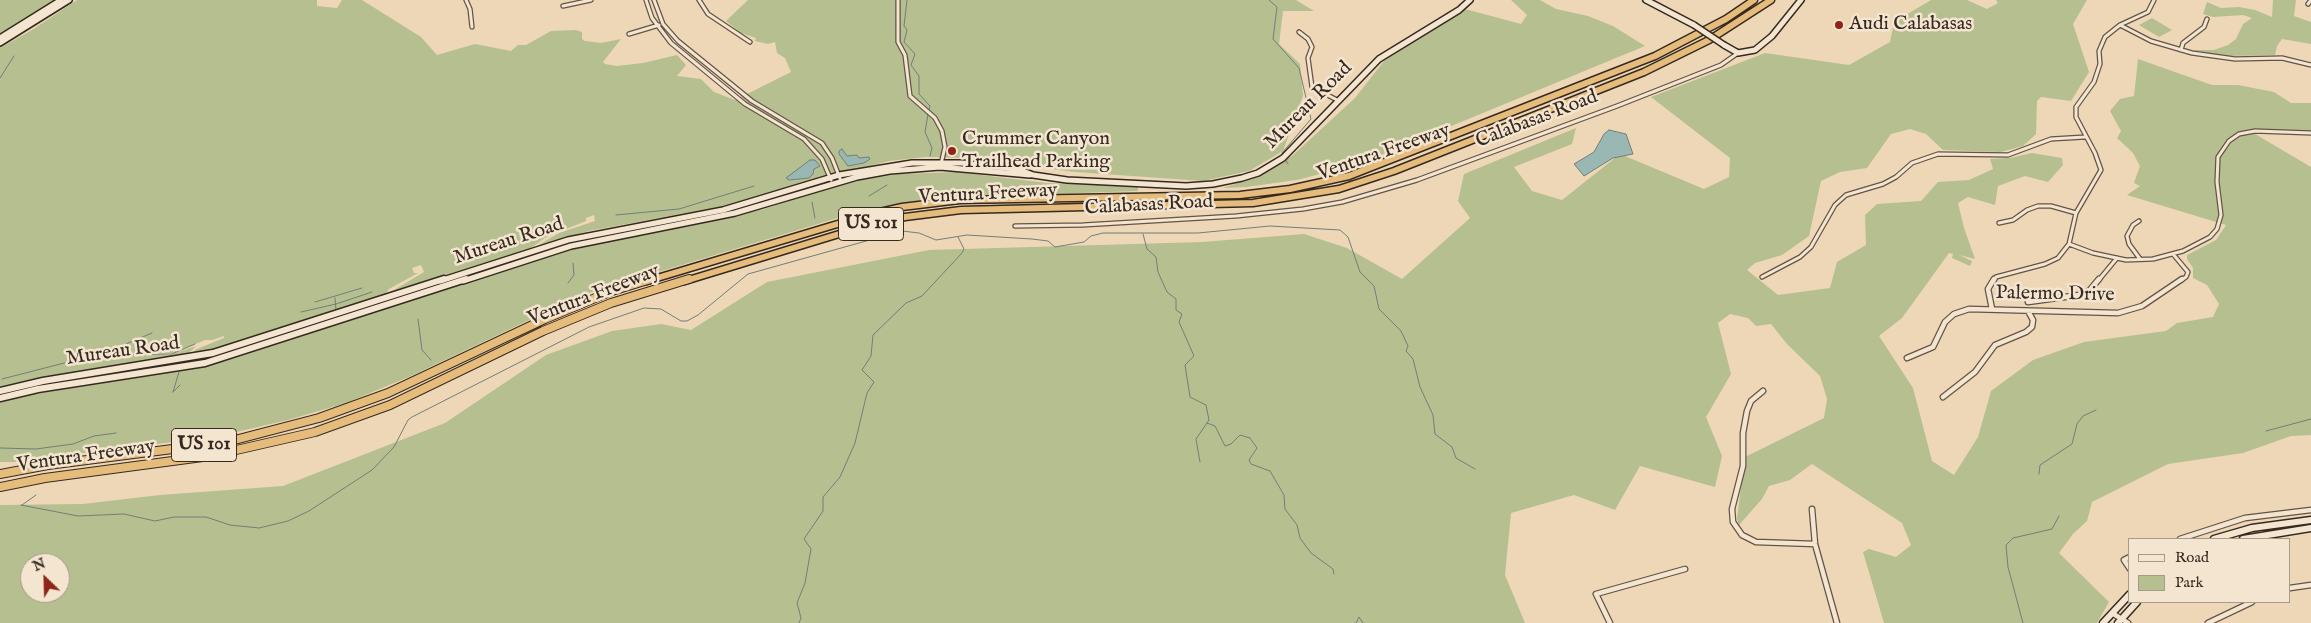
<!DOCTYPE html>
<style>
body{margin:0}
#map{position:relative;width:2311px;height:623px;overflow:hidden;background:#edd7b7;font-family:"IM FELL English",serif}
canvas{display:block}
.legend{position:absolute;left:2128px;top:538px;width:162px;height:65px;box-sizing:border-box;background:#f3e5d0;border:1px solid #a79a8a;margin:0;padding:6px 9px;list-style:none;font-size:15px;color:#362920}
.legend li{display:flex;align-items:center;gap:10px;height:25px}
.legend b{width:25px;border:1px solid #a79a8a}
.north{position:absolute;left:20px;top:553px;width:50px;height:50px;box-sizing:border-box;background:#f3e5d0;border:1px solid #a79a8a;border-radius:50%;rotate:336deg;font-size:14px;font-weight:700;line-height:20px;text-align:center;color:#362920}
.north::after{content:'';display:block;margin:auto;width:18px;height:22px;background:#8f2418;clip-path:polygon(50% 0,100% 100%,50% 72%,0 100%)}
</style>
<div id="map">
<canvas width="2311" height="623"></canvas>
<ul class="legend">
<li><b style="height:6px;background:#f3e5d0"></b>Road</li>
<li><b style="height:14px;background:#b6bf90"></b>Park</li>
</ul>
<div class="north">N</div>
</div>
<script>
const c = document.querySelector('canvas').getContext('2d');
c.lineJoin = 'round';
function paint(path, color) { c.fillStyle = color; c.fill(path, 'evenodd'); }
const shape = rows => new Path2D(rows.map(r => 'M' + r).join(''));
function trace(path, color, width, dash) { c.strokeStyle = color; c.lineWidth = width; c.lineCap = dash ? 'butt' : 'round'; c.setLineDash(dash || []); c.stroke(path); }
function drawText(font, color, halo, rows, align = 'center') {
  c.font = font + ' "IM FELL English",serif'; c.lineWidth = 5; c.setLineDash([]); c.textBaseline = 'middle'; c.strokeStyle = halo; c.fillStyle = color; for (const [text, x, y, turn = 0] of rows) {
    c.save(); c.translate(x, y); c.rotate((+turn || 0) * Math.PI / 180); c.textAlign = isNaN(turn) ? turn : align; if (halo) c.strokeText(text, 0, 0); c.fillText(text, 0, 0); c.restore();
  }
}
const green = shape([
 [0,0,55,0,0,34],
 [77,0,317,0,317,6,337,8,342,0,362,0,421,37,437,55,475,44,511,51,518,45,526,45,551,31,576,30,582,32,582,39,585,41,601,43,621,39,603,62,605,64,617,66,643,63,677,55,686,65,677,76,701,79,714,92,735,100,791,72,785,58,777,53,775,42,768,44,755,41,756,38,741,33,726,21,748,0,1296,0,1314,11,1283,11,1279,44,1300,64,1303,96,1283,151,1249,171,1203,181,1075,172,966,158,925,157,889,161,724,206,589,231,537,246,559,233,595,221,594,215,586,218,586,221,546,237,531,248,389,293,424,272,421,265,412,268,414,273,418,273,389,289,384,296,223,347,192,353,197,349,224,338,224,336,212,340,205,340,174,353,114,355,170,355,196,346,188,354,173,358,61,374,0,387,0,48,32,30],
 [1511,0,1540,0,1556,9,1588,16,1613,26,1645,46,1362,163,1297,180,1246,187,1223,188,1258,176,1292,156,1355,98,1384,61,1465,9,1521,24,1527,15],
 [1931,0,1967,0,1987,9,1998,3,1996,0,2087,0,2073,24,2089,72,2071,101,2041,97,2037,101,2036,134,2023,146,2001,152,1943,150,1926,134,1910,129,1891,134,1867,168,1840,172,1821,181,1809,236,1782,255,1755,263,1747,270,1778,295,1830,288,1837,262,1866,245,1865,215,1877,204,1921,201,1938,182,1969,180,1993,169,1990,159,2010,158,2032,153,2062,158,2063,165,2048,182,2025,176,1998,186,1995,205,1968,197,1958,203,1964,228,1975,259,1959,255,1972,261,1970,266,1952,258,1953,254,1949,253,1902,318,1879,336,1913,388,1932,461,1954,475,1978,437,1991,391,2033,360,2084,342,2166,331,2177,323,2213,317,2219,304,2207,285,2193,278,2193,268,2187,259,2187,255,2216,240,2226,225,2127,195,2140,186,2134,183,2140,166,2133,153,2117,138,2121,131,2110,111,2120,99,2134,96,2138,59,2212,85,2238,85,2274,92,2291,103,2311,103,2311,133,2273,130,2255,134,2311,167,2311,435,2291,436,2243,453,2168,464,2092,502,2087,521,2073,534,2059,553,2109,602,2097,623,1884,623,1863,552,1869,549,1896,557,1911,545,1902,523,1812,464,1790,480,1769,486,1762,499,1739,525,1737,519,1745,457,1824,418,1827,399,1820,376,1787,344,1771,324,1756,326,1748,318,1730,314,1718,323,1731,374,1706,417,1722,456,1715,487,1640,466,1615,510,1574,495,1511,513,1505,575,1525,623,0,623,0,505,83,504,160,495,283,486,445,423,546,355,612,331,661,324,691,330,767,282,929,250,1202,242,1304,234,1347,248,1402,279,1470,218,1458,201,1464,174,1576,128,1572,144,1514,167,1532,191,1562,200,1620,154,1704,189,1729,177,1730,158,1651,97,1765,53,1849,65,1890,42,1894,22],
 [30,563,60,563,60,593,30,593],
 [2273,0,2296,0,2294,16,2311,22,2311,44,2282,39,2277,46,2275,55,2226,56,2190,50,2214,50,2228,45,2236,39,2243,24,2252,18,2243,15,2213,17,2203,14,2207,2,2221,8,2239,7,2255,10,2272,17],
 [2152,18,2172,30,2159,37,2139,25],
 [957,172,1047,183,1138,185,1138,191,933,198,851,214,582,295,411,376,346,403,288,420,215,437,40,458,19,462,0,462,0,402,16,397,192,369,235,358,576,247,764,209,848,182,899,174]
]);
const water = shape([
 [1609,130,1626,134,1633,154,1613,158,1584,176,1574,164,1594,152,1604,134,1609,130],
 [842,149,847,156,857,155,859,158,869,157,870,159,864,163,848,166,839,154,839,151,842,149],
 [810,160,815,160,820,166,814,169,813,174,809,178,789,180,786,178,810,160]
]);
const stream = shape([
 [907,0,904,26,907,30,904,42,915,54,911,65,919,76,919,94,930,106,929,110],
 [1269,0,1277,7,1273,39,1299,68,1311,119,1282,153,1283,156],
 [0,78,14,56],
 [928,114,925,132,932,148,930,156],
 [1285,159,1288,164],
 [869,196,887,185],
 [812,202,815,218],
 [616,215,679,209,754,186],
 [1143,234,1147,249,1156,257,1158,272,1167,292,1176,299,1176,310,1182,314,1179,322,1194,356,1185,365,1190,397,1206,405,1209,420,1196,439,1200,462],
 [568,283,574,275,573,263],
 [335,298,336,310],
 [315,302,362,288],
 [301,312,336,304,372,292],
 [418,319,422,350,431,360],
 [114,355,172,354,195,344],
 [2,379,107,352,152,333],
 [173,392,179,372],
 [173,392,180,385],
 [1207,423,1215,426,1225,446,1231,444,1240,435,1250,438,1257,448,1249,460,1251,464,1270,471,1284,495,1285,509,1297,525,1300,538,1311,553,1333,569,1334,574],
 [2266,431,2311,419],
 [0,448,36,449,73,444,94,436,116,433],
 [2039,474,2040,465,2072,444,2077,424,2083,416,2096,410],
 [21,505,78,516,124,514,155,521,174,517,206,517,230,525,259,528,288,521,309,511,372,470,394,447,408,420,412,417,589,327,644,308,661,309,681,321,687,321,698,315,748,274,902,231,919,233,936,240,967,235,1032,239,1048,241,1055,247,1084,242,1091,236,1103,233,1198,233,1270,226,1340,230,1348,237,1360,272,1374,286,1379,309,1401,331,1408,346,1406,351,1413,359,1420,387,1433,415,1435,434,1452,447,1456,458,1475,469],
 [22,505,36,495],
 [799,623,801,618,797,603,805,583,811,549,804,539,823,511,823,497,840,477,855,443,867,393,874,382,862,370,871,356,873,335,906,303,922,296,962,253,964,249,958,237],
 [1356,623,1359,617,1363,623],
 [2023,623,2008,567,2006,545,2013,538,2052,529,2059,516]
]);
const streetFar1 = shape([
 [466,0,470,9,472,27],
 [646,0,652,18,671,43,745,104,804,139,822,159,831,180],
 [654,0,663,24,678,41,752,101,822,143,832,158,841,181],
 [699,0,708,14,750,42],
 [898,0,898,42,905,55,910,96,935,118,942,131,945,147,941,164],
 [2308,4,2311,0],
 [563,6,591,0],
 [2120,25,2151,41,2192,53,2235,59,2282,58,2311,65],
 [1299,32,1308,39,1312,47,1308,58,1312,87,1339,101],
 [629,34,659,25],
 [2181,50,2183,43,2204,27,2207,19],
 [2139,221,2133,225,2127,236,2129,244,2140,259],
 [1999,223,2013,220,2027,210,2038,206,2051,206,2076,213],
 [1015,226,1083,225,1236,216,1303,209,1342,202,1417,180,1617,106,1721,65,1738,53],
 [2069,244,2093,253,2126,260,2153,259,2183,251,2210,237,2217,229,2221,215,2217,182,2218,157,2229,141,2239,134,2255,131,2311,133],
 [2173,254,2188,272,2186,277,2180,281],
 [1762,277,1800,257,1811,247,1835,205,1846,195,1883,184,1896,177,1912,163,1938,154,2008,155,2051,139,2085,137],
 [1994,281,1996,277,2045,264,2058,258,2069,244,2076,213,2101,170,2095,153,2076,117,2076,107,2094,82,2100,64,2099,51,2105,37,2120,25,2148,12,2154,0],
 [2098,281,2117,258]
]);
const street = shape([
 [2028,302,2079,295,2089,291,2099,279],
 [1992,309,1988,289,1994,279],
 [1907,358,1933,347,1945,322,1954,314,1969,309,2118,313,2142,306,2182,279],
 [1763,391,1751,401,1747,411,1743,433,1743,466,1732,509,1733,522,1742,535,1756,542,1815,544],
 [1943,397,1975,372,1995,345,2026,332,2032,327,2033,320,2028,311],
 [1812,509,1815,544,1837,623],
 [2180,539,2245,518,2311,510],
 [2130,557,2124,560,2130,569],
 [2290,588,2311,585],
 [2112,613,2128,623],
 [1610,623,1596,594,1685,569],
 [2208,623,2252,602]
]);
const secondaryFar1 = shape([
 [1646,0,1694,25],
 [0,38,61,0],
 [0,43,69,0],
 [1724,45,1738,53,1755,50,1772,36,1801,0],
 [440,281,568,240,723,210,839,175,912,163,962,163,1018,169,1033,175,1067,180,1186,186,1213,184,1242,178,1258,173,1283,158,1379,59,1459,10,1470,0],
 [463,281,571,246,735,213,857,177,890,171,940,167,1030,175]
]);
const secondary = shape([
 [0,391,43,381,213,353,444,279],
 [0,398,38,389,205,363,466,279],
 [2214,539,2252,528,2311,520],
 [2243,539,2311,528],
 [2103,623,2130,594],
 [2118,623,2137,602]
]);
const highwayFar1 = shape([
 [647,281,871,214,902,207,960,200,1240,195,1290,189,1349,176,1655,56,1726,19,1754,0],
 [685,281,872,224,905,217,961,210,1253,203,1339,189,1394,171,1644,72,1709,40,1771,0]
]);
const highway = shape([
 [0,474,48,465,227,442,319,418,388,393,545,319,612,291,651,279],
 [0,487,45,478,210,456,315,432,390,405,543,331,611,303,689,279]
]);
const secondaryBridge = shape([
 [1694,25,1724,45]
]);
const markers = [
 [1839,25,5,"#8f2418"],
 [952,151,5,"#8f2418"]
];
const shields = [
 [871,224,65],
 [204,445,65]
];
const shieldNames = [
 ["US 101",871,224],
 ["US 101",204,445]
];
const poiNames = [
 ["Audi Calabasas",1849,25],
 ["Crummer Canyon",962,140],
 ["Trailhead Parking",962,163]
];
const streetNames = [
 ["Mureau Road",1309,106,-45],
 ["Calabasas Road",1537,120,-21],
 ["Ventura Freeway",1384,153,-19],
 ["Ventura Freeway",988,195,-3],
 ["Calabasas Road",1149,206,-3],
 ["Mureau Road",509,242,-18],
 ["Palermo Drive",2055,295,1],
 ["Ventura Freeway",594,296,-21],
 ["Mureau Road",123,352,-8],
 ["Ventura Freeway",86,457,-8]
];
paint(green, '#b6bf90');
paint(water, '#9ab8b3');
trace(water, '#727f78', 1);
trace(stream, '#727f78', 1);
trace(streetFar1, '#645446', 5.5);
trace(street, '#645446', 7);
trace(secondaryFar1, '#362920', 8);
trace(secondary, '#362920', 9);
trace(highwayFar1, '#362920', 9);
trace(highway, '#362920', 10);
trace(streetFar1, '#f3e5d0', 3);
trace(street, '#f3e5d0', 4.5);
trace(secondaryFar1, '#f3e5d0', 5);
trace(secondary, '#f3e5d0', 6);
trace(highwayFar1, '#e6bc7c', 6);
trace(highway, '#e6bc7c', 8);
trace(secondaryBridge, '#362920', 8, []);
trace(secondaryBridge, '#f3e5d0', 5);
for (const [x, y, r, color] of markers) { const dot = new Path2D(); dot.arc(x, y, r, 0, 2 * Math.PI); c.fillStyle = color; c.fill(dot); trace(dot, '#f3e5d0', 2); }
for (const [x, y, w] of shields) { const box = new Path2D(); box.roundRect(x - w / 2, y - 16.5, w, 33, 4); c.fillStyle = '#f3e5d0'; c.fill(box); trace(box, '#362920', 1); }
drawText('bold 19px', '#362920', null, shieldNames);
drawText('20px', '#362920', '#f3e5d0', poiNames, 'left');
drawText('20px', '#362920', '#f3e5d0', streetNames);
</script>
